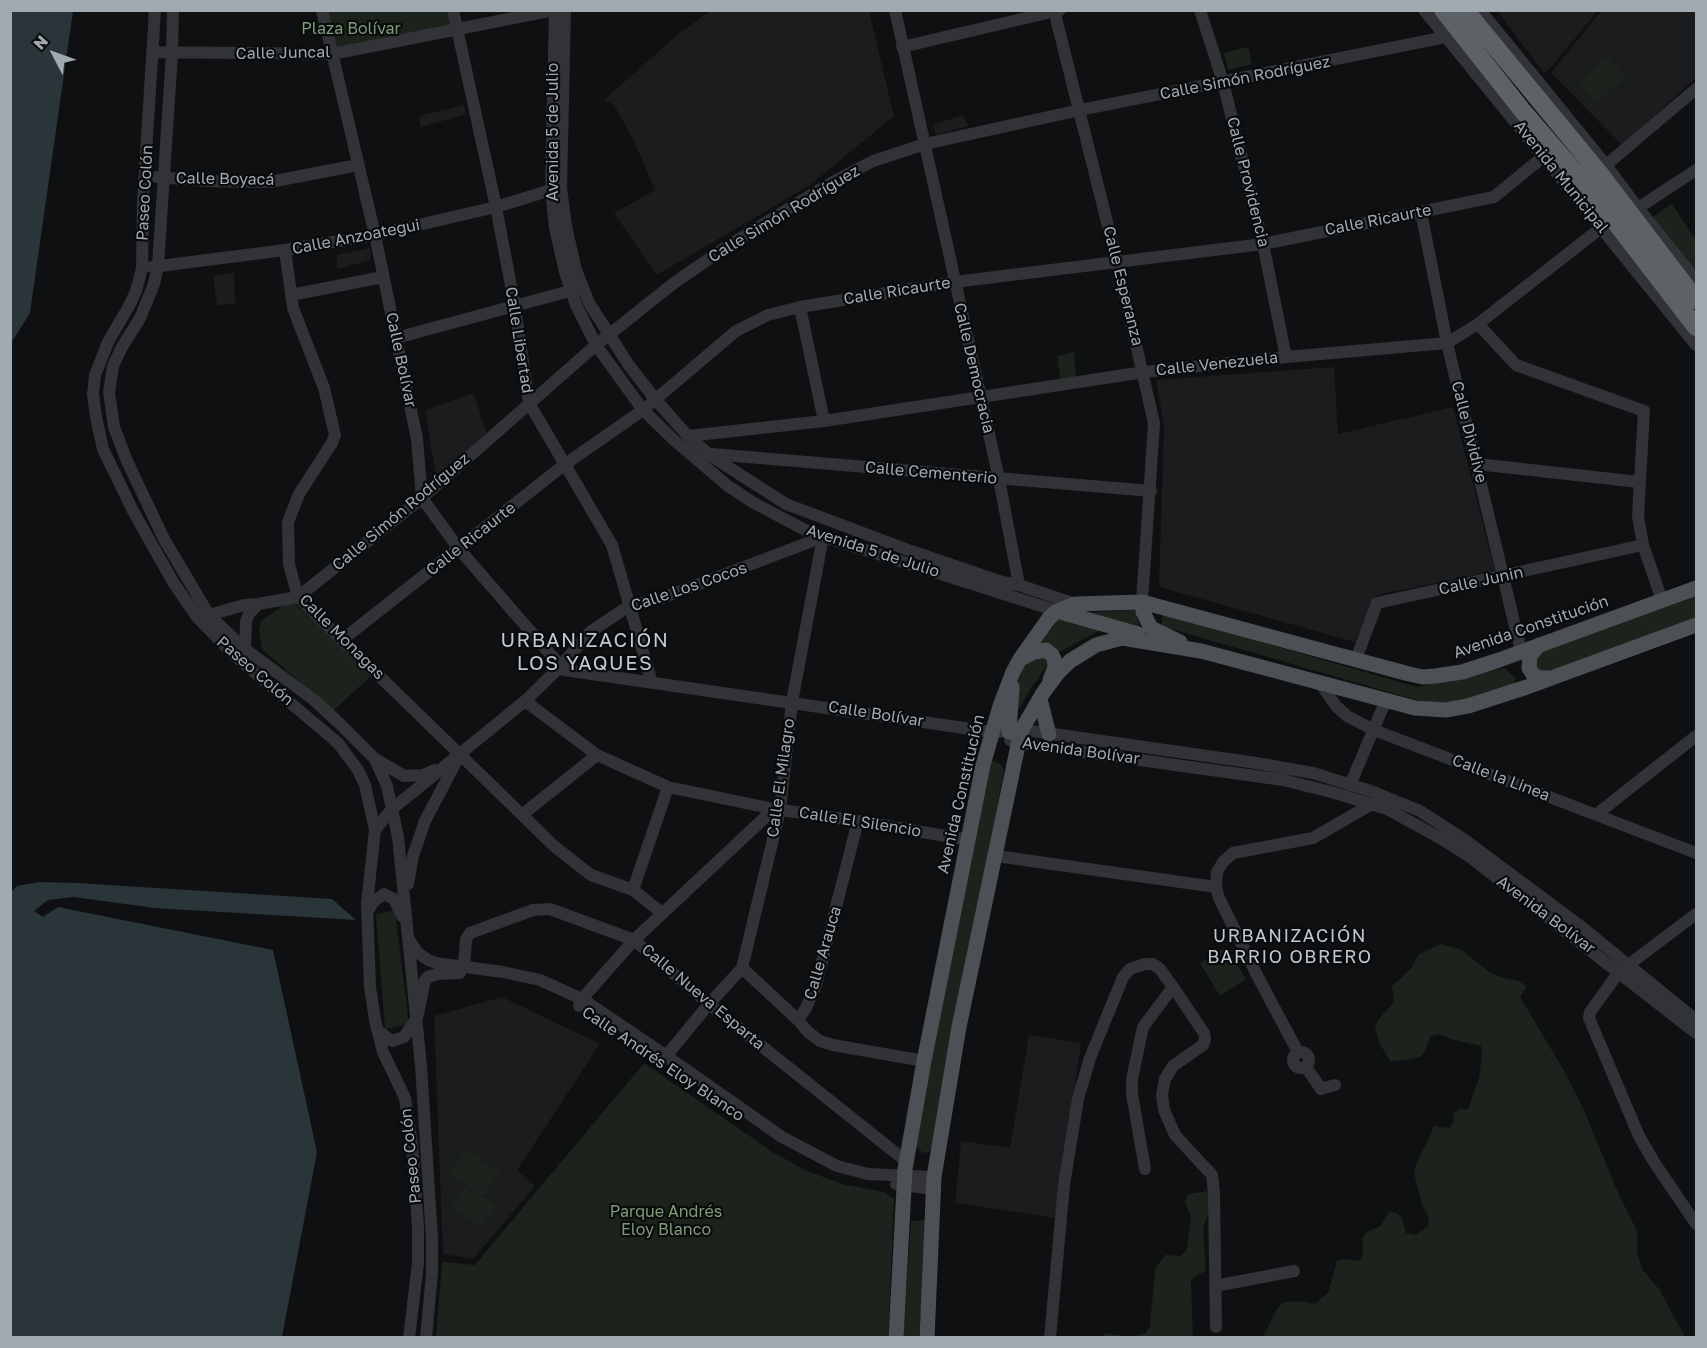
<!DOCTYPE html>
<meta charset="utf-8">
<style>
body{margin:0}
#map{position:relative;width:1707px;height:1348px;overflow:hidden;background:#0f1011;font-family:"Golos Text",sans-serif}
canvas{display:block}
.frame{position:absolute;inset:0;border:12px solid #a1aab1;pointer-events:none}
.north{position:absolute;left:24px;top:24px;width:60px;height:60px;-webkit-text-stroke:4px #0a0b0c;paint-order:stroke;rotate:311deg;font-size:16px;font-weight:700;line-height:24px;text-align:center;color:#a1aab1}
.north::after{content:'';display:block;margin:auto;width:21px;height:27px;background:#a1aab1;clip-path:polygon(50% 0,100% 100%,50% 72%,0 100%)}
</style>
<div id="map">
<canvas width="1707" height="1348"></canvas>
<div class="frame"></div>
<div class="north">N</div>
</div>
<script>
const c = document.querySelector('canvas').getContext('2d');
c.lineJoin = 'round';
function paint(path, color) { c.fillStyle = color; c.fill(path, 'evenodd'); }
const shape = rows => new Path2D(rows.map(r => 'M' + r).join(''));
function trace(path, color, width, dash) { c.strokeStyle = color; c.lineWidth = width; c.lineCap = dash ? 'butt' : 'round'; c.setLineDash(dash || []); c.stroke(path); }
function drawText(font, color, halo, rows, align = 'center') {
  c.font = font + ' "Golos Text",sans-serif'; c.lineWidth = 4.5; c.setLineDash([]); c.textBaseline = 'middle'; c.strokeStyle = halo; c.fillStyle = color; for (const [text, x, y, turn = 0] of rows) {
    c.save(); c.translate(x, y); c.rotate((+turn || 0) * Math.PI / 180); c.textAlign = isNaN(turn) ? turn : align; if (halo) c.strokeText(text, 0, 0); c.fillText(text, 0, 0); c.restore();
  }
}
const built = shape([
 [710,11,869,11,894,116,810,185,657,275,614,213,655,190,633,139,614,105,604,100,677,35],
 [1497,11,1598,11,1545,74],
 [1601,11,1696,11,1696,78,1622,145,1551,73],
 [464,105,466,114,421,127,419,116],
 [963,115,968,126,936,135,932,125],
 [370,248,371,260,337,269,337,255],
 [234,273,235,304,217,305,213,276],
 [1334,367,1338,434,1453,407,1495,571,1376,595,1355,642,1159,587,1164,424,1156,380],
 [474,393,487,435,436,476,425,410],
 [502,997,600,1044,517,1170,535,1186,473,1259,443,1254,434,1016],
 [1029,1035,1081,1043,1057,1218,955,1203,961,1141,1010,1148]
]);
const green = shape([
 [324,11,452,11,456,27,334,51],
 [1248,47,1252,64,1228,70,1224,53],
 [1606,56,1626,77,1597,102,1579,82],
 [1672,204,1696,241,1696,261,1694,269,1651,218],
 [1074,352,1076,379,1061,381,1057,356],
 [1696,592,1696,619,1549,674,1538,673,1533,660,1538,651],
 [291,600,372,675,333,711,262,649,259,631,261,621],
 [1134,610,1141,630,1087,613],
 [1163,614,1417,687,1505,668,1516,679,1513,688,1447,705,1413,699,1161,626],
 [1051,618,1099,627,1099,631,1059,652,1051,645,1036,642],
 [1044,655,1049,663,1031,688,1013,719,1013,704,1021,672,1030,658],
 [993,761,999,763,1004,769,989,854,934,1144,929,1152,923,1153,915,1145,985,764],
 [395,910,409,1024,385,1029,376,914],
 [1440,944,1460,949,1491,973,1507,979,1516,980,1527,986,1520,997,1563,1069,1583,1108,1619,1195,1636,1229,1638,1237,1637,1253,1642,1269,1659,1289,1685,1337,1263,1337,1277,1309,1283,1302,1299,1301,1315,1304,1328,1293,1337,1261,1344,1259,1360,1261,1363,1254,1362,1238,1367,1232,1381,1226,1389,1211,1397,1213,1402,1218,1406,1233,1415,1235,1428,1226,1429,1218,1422,1205,1414,1173,1416,1165,1434,1126,1449,1128,1454,1122,1453,1114,1459,1109,1468,1109,1479,1078,1482,1054,1481,1046,1451,1039,1437,1034,1430,1037,1425,1051,1420,1057,1406,1060,1390,1061,1380,1044,1375,1028,1378,1020,1394,1002,1392,986,1411,969,1418,955],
 [1226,947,1246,979,1220,996,1200,963],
 [644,1063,774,1153,807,1171,842,1184,884,1192,894,1199,888,1337,436,1337,442,1262,475,1265],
 [466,1149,500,1172,484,1196,449,1173],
 [464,1186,496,1205,482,1228,451,1209],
 [1208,1191,1211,1208,1203,1227,1206,1271,1195,1276,1191,1281,1193,1337,1104,1338,1104,1333,1130,1337,1146,1333,1150,1326,1155,1269,1165,1255,1181,1256,1187,1249,1191,1217,1185,1202,1188,1194],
 [927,1220,919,1337,903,1338,911,1221]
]);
const water = shape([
 [11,10,73,11,30,313,11,343],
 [39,882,77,883,332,899,356,920,154,908,74,897,48,900,34,911,43,917,58,907,273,950,317,1152,282,1337,11,1337,11,892,17,886]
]);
const minor = shape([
 [155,10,143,202,142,268,136,291,129,306,108,342,95,375,93,394,96,417,103,449,133,511,173,582,197,617,236,657,338,743,358,770,365,785,375,830,367,904,370,987,375,1020,383,1052,405,1098,412,1144,418,1227,418,1263,409,1338],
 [173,10,172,54,158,266,154,284,140,318,122,347,113,366,109,392,114,427,127,461,164,539,209,615,245,649,314,700,340,724,375,759,387,786,398,837,421,1066,432,1238,432,1273,426,1338],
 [322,10,375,235,417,439,422,498,459,549,564,670,992,732,1032,731,1256,763,1313,773,1371,791,1420,811,1465,840,1579,925,1696,1020],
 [453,10,496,207,515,307,529,403,612,545,652,683],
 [555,10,551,190,555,228,565,272,576,305,596,345,643,410,675,441,728,486,754,503,809,532,1057,611],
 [565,10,561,188,566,226,576,270,589,303,628,364,655,399,688,436,711,456,786,504,911,551,1002,582,1019,585,1075,604],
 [895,10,999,479,1019,585],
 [1054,10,1117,262,1154,423,1142,602],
 [1200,10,1223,82,1263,244,1286,357],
 [1424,10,1696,345],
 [1480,10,1606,165,1638,208,1696,280],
 [902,47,1060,10],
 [152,52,332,54,554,10],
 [1606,165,1696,89],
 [157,177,207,181,270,182,358,165],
 [1421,212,1447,343,1521,651],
 [285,250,293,308,324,388,335,435,332,443,299,494,288,522,289,564,298,597,554,846,591,875,633,890,662,913],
 [152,267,285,250,375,235,496,207,551,190],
 [291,295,383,277],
 [800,307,824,421],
 [1478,324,1516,365,1644,411,1638,516,1643,545,1662,600],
 [396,338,577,289],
 [688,436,824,421,1144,372,1286,357,1447,343,1478,324,1602,227,1638,208,1696,170],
 [712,454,1151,491],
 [1477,464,1639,482],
 [209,615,244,605,258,604,298,597,422,498,596,345,674,283,726,247,827,185,873,161,925,144,1080,110,1446,37],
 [342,640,564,465,643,410,736,331,768,315,800,307,954,282,1263,244,1494,197,1543,157],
 [245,649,246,621,249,614,258,604],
 [1356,659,1377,603,1643,545],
 [1320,683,1336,706,1347,716,1374,730,1696,853],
 [525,701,597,755,668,787,774,809,858,821,969,840],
 [1010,740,1018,743,1283,780,1335,793,1387,809,1440,838,1470,857,1696,1033],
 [377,760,404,776,423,775,435,770],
 [1350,785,1386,700],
 [523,814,597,755],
 [1597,814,1696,736],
 [858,821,816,985,806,1008,798,1020,808,1032,820,1041,833,1045,924,1061],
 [375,830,392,809,525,701,560,667,590,632,629,606,662,598,823,537],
 [996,856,1216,887],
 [408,884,413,856,425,821,456,762],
 [633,890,668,787],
 [368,911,373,902,384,894,394,899,402,916],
 [1696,914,1619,972,1590,1012,1589,1018,1639,1136,1654,1162,1696,1224],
 [410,941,417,952,428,960,436,963,503,972,540,980,582,999,665,1055,782,1137,837,1166,868,1174,934,1177],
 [464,967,466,939,470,933,533,910,550,909,634,940,709,1004,907,1162],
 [742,968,798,1020],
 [1173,987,1204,1033,1205,1039,1203,1045,1173,1066,1165,1079,1162,1095,1164,1110,1175,1135,1212,1175,1214,1193,1216,1327],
 [579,1006,582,999,634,940,774,809],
 [377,1030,392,1041,404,1037,417,1018,425,980,428,977,437,974,460,973],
 '1293 1060a8 8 0 1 1 16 0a8 8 0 1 1-16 0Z',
 [1298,1052,1260,981,1219,898,1216,887,1217,872,1223,862,1233,853,1313,838,1372,804],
 [662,1061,709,1004,742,968,780,810,792,702,823,537],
 [1306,1067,1321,1089,1335,1085],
 [896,1184,933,1189],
 [1215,1286,1294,1271],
 [1050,1338,1064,1185,1078,1099,1090,1058,1123,977,1130,969,1145,964,1153,964,1160,969,1173,987,1143,1027,1132,1079,1132,1094,1145,1169]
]);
const major = shape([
 [1142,602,1143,612,1151,628,1180,642],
 [1057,611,1138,634],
 [1539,645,1530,656,1529,668,1534,676,1542,678,1549,678],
 [1020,659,1034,652,1046,650,1052,655,1054,659,1055,667,1050,680],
 [1040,699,1049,734],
 [1009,732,1012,687],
 [896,1338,905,1169,924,1061,983,765,1000,706,1013,672,1020,659,1049,618,1057,611,1075,604,1142,602,1409,674,1423,677,1435,676,1462,672,1499,660,1696,588],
 [927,1338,934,1177,959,1027,1021,731,1043,693,1057,674,1070,661,1096,645,1122,638,1201,651,1415,708,1446,710,1468,706,1527,687,1696,625]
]);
const highway = shape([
 [1443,10,1522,110,1593,193,1696,327],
 [1465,10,1600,174,1696,300]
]);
const parkNames = [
 ["Plaza Bolívar",351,29],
 ["Parque Andrés",666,1212],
 ["Eloy Blanco",666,1230]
];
const streetNames = [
 ["Calle Juncal",283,53,-1],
 ["Calle Simón Rodríguez",1245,78,-11],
 ["Avenida 5 de Julio",553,132,-90],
 ["Avenida Municipal",1561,177,51],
 ["Calle Boyacá",225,179,1],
 ["Calle Providencia",1248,182,76],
 ["Paseo Colón",145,193,-87],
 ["Calle Simón Rodríguez",784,214,-31],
 ["Calle Ricaurte",1378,220,-11],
 ["Calle Anzoategui",356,237,-11],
 ["Calle Esperanza",1123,286,76],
 ["Calle Ricaurte",897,291,-9],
 ["Calle Libertad",519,340,81],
 ["Calle Bolívar",401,360,78],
 ["Calle Venezuela",1217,364,-6],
 ["Calle Democracia",974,368,77],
 ["Calle Dividive",1469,432,76],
 ["Calle Cementerio",931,473,5],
 ["Calle Simón Rodríguez",401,512,-40],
 ["Calle Ricaurte",471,539,-38],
 ["Avenida 5 de Julio",873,551,18],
 ["Calle Junin",1481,581,-12],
 ["Calle Los Cocos",689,587,-19],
 ["Avenida Constitución",1531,627,-19],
 ["Calle Monagas",342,637,45],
 ["Paseo Colón",255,671,41],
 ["Calle Bolívar",876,714,9],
 ["Avenida Bolívar",1081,751,8],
 ["Calle El Milagro",781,778,-82],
 ["Calle la Linea",1501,778,21],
 ["Avenida Constitución",961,794,-77],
 ["Calle El Silencio",860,822,9],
 ["Avenida Bolívar",1546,915,37],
 ["Calle Arauca",823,953,-74],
 ["Calle Nueva Esparta",703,997,40],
 ["Calle Andrés Eloy Blanco",663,1064,34],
 ["Paseo Colón",411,1156,-96]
];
const neighbourhoodNames = [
 ["URBANIZACIÓN",1290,936],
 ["BARRIO OBRERO",1290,957]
];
const quarterNames = [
 ["URBANIZACIÓN",585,641],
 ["LOS YAQUES",585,664]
];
paint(built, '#1b1c1e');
paint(green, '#1c231c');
paint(water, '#2a3539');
trace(minor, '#313336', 12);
trace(major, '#4d5054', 15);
trace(highway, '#5d6266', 18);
drawText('16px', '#7f9c78', '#0a0b0c', parkNames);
drawText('16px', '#a1aab1', '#0a0b0c', streetNames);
c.letterSpacing = '1.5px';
drawText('18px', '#c2c8cd', '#0a0b0c', neighbourhoodNames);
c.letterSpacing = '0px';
c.letterSpacing = '1.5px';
drawText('20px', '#c2c8cd', '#0a0b0c', quarterNames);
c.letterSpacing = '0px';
</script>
